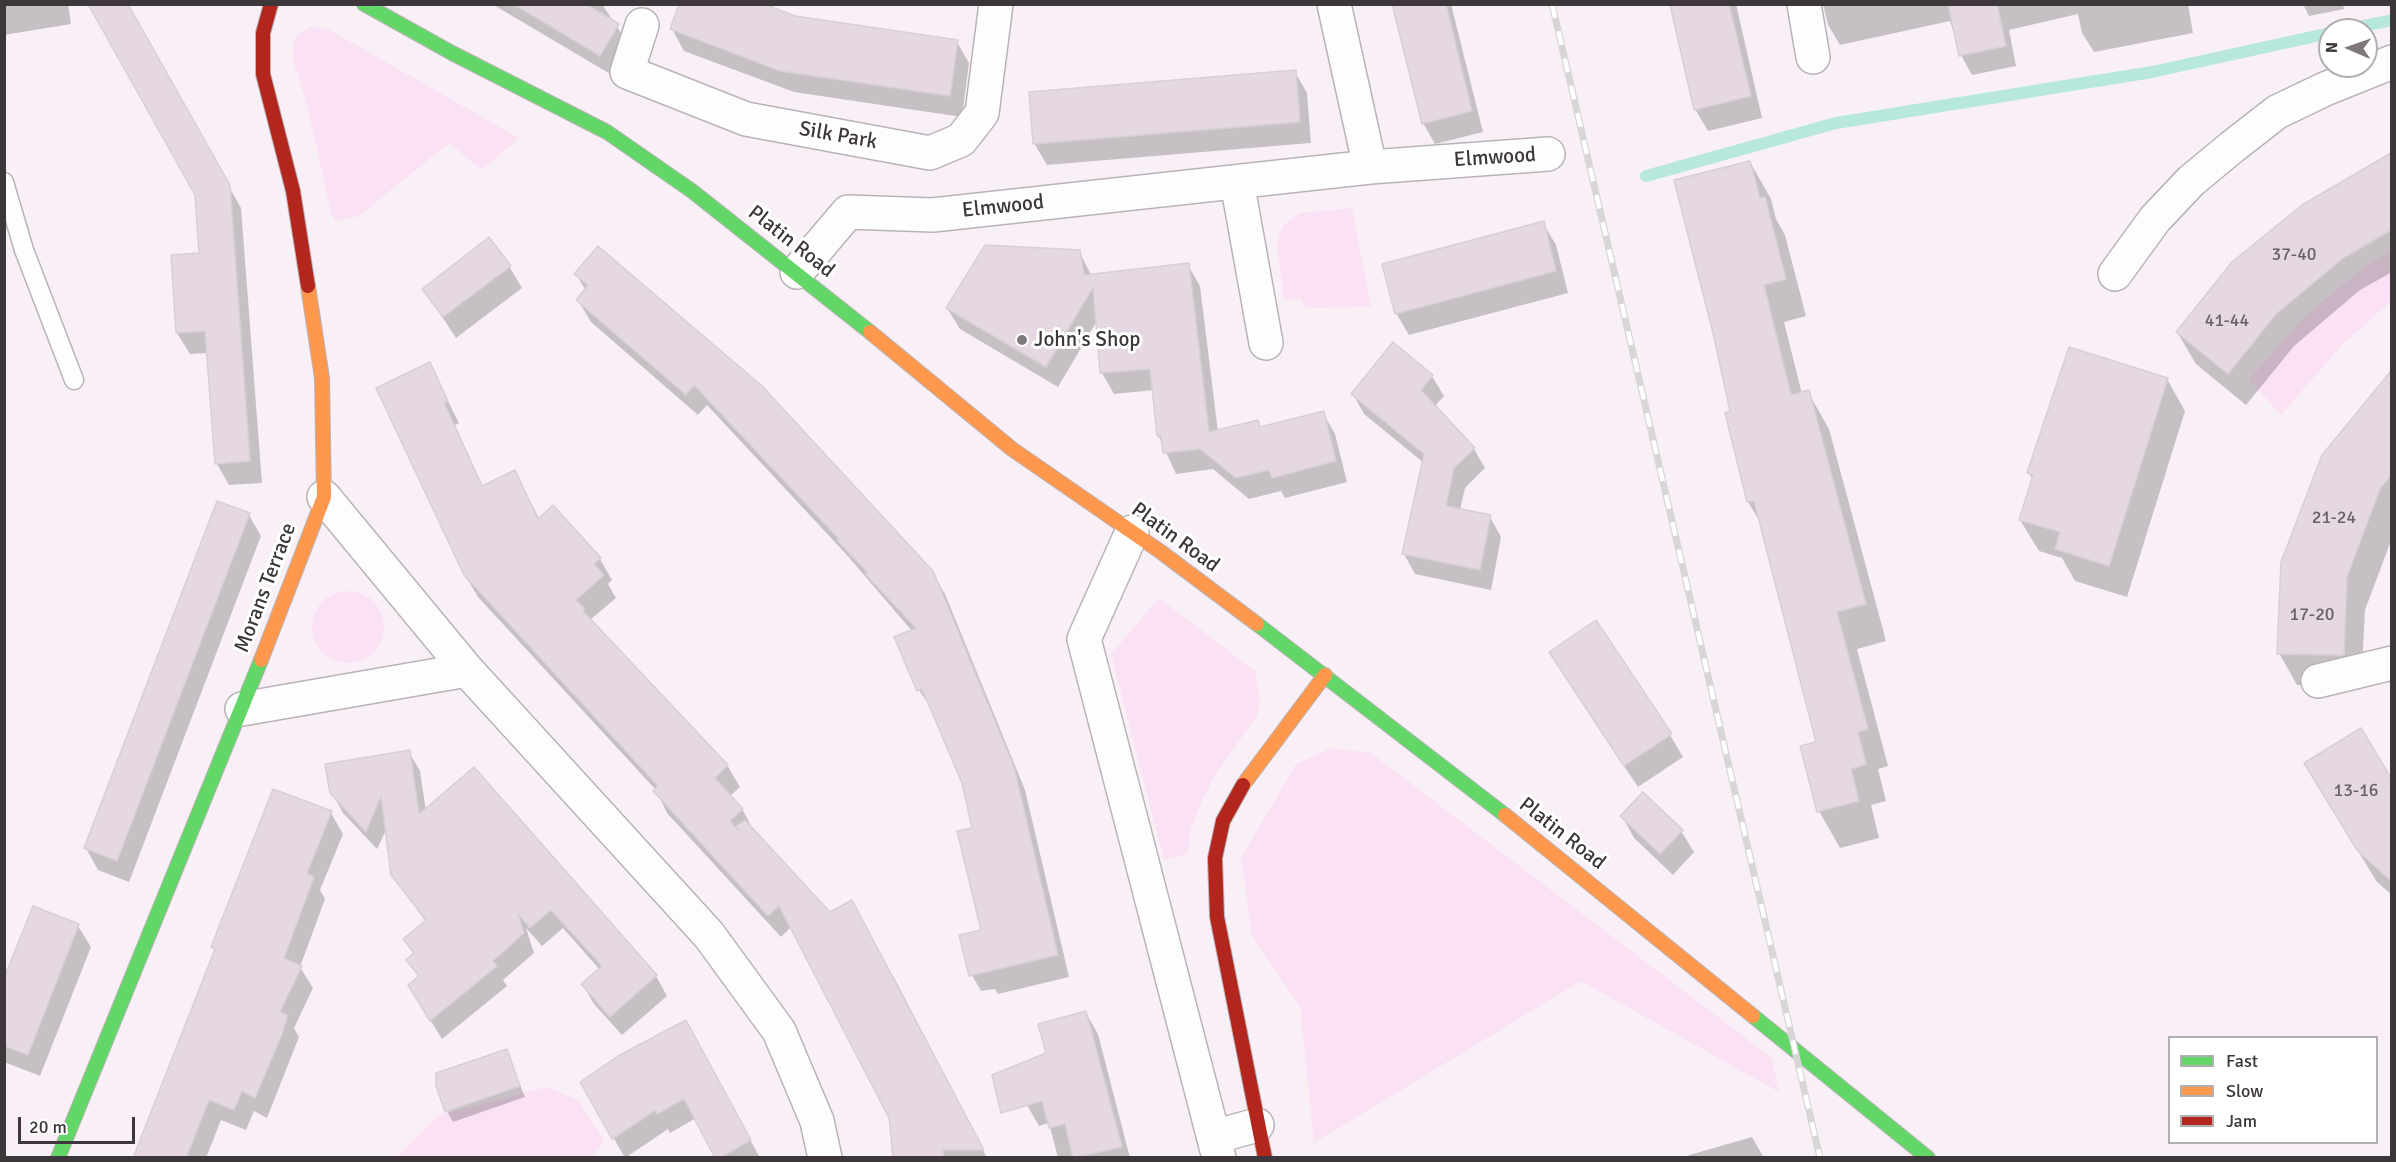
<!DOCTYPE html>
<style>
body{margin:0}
#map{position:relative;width:2396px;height:1162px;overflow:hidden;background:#f8f0f6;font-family:Signika,sans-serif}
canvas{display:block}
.frame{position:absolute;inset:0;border:6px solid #3d373b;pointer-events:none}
.legend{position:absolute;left:2168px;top:1036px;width:210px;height:108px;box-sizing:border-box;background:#fff;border:2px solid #b1afb1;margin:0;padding:8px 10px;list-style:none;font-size:18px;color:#3d373b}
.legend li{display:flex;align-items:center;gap:12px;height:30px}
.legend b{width:30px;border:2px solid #b1afb1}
.north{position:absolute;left:2318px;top:18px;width:60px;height:60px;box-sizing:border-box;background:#fff;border:2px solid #b1afb1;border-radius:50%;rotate:272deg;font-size:16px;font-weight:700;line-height:24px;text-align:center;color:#3d373b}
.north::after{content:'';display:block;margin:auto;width:21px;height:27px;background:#7e787c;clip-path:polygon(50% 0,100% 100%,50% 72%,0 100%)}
.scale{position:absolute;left:18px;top:1117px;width:117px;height:27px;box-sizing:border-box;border:3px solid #3d373b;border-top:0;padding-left:8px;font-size:18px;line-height:21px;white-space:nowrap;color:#3d373b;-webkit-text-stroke:4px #fff;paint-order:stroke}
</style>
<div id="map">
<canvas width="2396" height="1162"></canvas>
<div class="frame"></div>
<ul class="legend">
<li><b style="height:8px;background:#63d668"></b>Fast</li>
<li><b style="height:8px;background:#ff974d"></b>Slow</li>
<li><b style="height:8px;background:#b3261e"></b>Jam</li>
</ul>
<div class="north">N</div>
<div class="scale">20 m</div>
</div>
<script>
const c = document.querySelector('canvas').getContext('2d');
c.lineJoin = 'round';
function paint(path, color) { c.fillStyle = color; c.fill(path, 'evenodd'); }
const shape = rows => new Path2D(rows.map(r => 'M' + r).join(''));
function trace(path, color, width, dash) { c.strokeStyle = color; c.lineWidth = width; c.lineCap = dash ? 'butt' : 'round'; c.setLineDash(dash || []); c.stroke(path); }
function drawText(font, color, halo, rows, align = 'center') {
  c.font = font + ' Signika,sans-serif'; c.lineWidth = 6; c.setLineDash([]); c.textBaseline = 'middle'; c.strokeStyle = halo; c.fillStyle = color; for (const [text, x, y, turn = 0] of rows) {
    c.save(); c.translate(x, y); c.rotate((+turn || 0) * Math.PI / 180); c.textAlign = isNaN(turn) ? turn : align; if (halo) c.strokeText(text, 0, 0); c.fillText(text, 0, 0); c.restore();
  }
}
const green = shape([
 [310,27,328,29,519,138,482,170,449,143,359,216,335,221,331,212,306,101,292,57,295,37],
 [1352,208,1371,307,1306,308,1301,299,1284,300,1277,246,1279,234,1285,224,1300,213],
 [2391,252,2391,301,2342,345,2281,415,2249,380,2304,317,2365,266],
 '312 627a36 36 0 1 1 72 0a36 36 0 1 1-72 0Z',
 [1159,598,1255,671,1260,701,1257,716,1215,775,1202,801,1191,829,1187,854,1164,860,1111,654],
 [1331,748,1371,753,1772,1058,1779,1092,1581,981,1314,1143,1300,1007,1252,936,1241,858,1296,764],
 [547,1087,578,1100,604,1141,591,1157,397,1157,437,1116]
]);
const shadow = shape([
 [4,4,68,4,71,24,4,35],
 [492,4,602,4,629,45,612,75],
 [1394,4,1451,4,1483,132,1435,144,1423,123],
 [1671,4,1736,4,1762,118,1708,131,1695,109],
 [1823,4,2188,4,2193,33,2094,52,2082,33,2078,14,2009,30,2016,66,1972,75,1961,55,1950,21,1840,45,1828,25],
 [2303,4,2343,4,2344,9,2309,16],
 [795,18,957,42,969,63,962,117,794,92,684,51,672,29],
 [138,24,241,208,262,483,229,485,217,464,208,353,190,354,177,333,201,254,196,195],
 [1295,72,1307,93,1311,143,1047,165,1034,143],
 [2392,154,2392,272,2360,290,2294,346,2246,405,2196,364,2177,332,2303,206],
 [1750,162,1771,199,1776,219,1785,235,1806,316,1784,322,1802,394,1808,392,1829,429,1886,641,1857,649,1888,766,1878,769,1886,801,1871,805,1879,838,1840,848,1819,811,1818,743,1762,525,1748,502,1726,414,1732,413],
 [1543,223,1556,245,1568,293,1409,335,1396,313],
 [1079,251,1091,275,1188,265,1200,286,1218,432,1257,422,1261,429,1323,413,1335,434,1347,482,1285,498,1281,491,1249,499,1213,469,1176,474,1158,435,1154,390,1114,394,1102,373,1097,321,1058,387,960,329,947,308],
 [509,266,522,288,456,338,424,289],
 [576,274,932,572,945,594,1025,790,1069,977,998,994,995,989,981,991,969,970,983,931,974,829,963,783,933,711,919,690,912,631,846,554,707,405,698,415,591,322,578,300,586,291],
 [429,364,459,423,455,425,483,487,515,472,540,520,600,559,612,580,608,584,616,598,590,620,727,765,740,787,730,796,742,809,754,831,829,914,851,902,898,985,987,1158,894,1158,891,1118,791,927,781,937,667,813,656,790,478,597,465,575],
 [1432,376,1444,396,1434,407,1474,449,1485,468,1465,488,1460,510,1490,517,1501,537,1491,590,1415,574,1404,554,1424,463,1364,414,1353,394],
 [2392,376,2392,538,2365,610,2361,687,2297,685,2279,653,2387,379],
 [2167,379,2185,411,2127,597,2075,581,2062,558,2039,551,2020,520,2033,480,2029,473],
 [249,515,261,536,129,882,98,870,86,848],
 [1563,674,1670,735,1683,757,1638,787],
 [2360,730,2392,781,2392,895,2377,882,2324,795],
 [409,752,420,771,426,811,473,769,656,976,667,996,622,1035,594,1004,583,985,600,970,563,928,542,946,526,928,534,953,503,980,507,986,442,1039,421,1005,419,978,408,960,414,955,405,939,426,922,392,874,387,828,377,849,343,813,332,793],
 [331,813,343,834,320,890,325,899,300,967,313,988,294,1028,299,1037,267,1118,254,1111,246,1130,221,1120,206,1158,134,1158,216,952,213,947],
 [1622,816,1681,831,1694,852,1673,875,1634,838],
 [34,908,78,926,91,947,40,1076,4,1062,4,982],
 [1086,1013,1098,1034,1130,1158,1058,1158,1049,1123,1039,1126,1027,1105,1048,1054],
 [697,1042,760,1158,716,1158,696,1118,670,1133,668,1129,625,1158,582,1082],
 [506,1051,525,1097,453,1122,447,1111],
 [1752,1137,1764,1158,1679,1158]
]);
const stream = shape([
 [2344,30,2392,20],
 [1646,176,1836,123,2152,72,2330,33]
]);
const building = shape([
 [88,4,128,4,230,185,250,461,215,464,205,331,176,333,171,255,199,253,195,195,88,4],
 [513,4,586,4,619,24,600,56,513,4],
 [679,4,764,4,795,16,958,40,950,96,780,71,670,29,679,4],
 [1392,4,1446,4,1472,111,1422,124,1392,4],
 [1670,4,1729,4,1751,96,1694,110,1670,4],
 [1948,4,1997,4,2006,46,1959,56,1948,4],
 [1296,70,1300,122,1033,144,1029,92,1296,70],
 [2391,153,2391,230,2342,259,2276,314,2228,374,2176,332,2232,262,2302,205,2391,153],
 [1750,161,1760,198,1765,197,1786,279,1764,285,1791,395,1809,390,1866,604,1837,612,1868,729,1858,732,1866,764,1851,769,1859,801,1817,812,1800,746,1816,742,1754,501,1747,502,1725,413,1730,411,1714,337,1674,180,1750,161],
 [1544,221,1556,271,1395,314,1382,264,1544,221],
 [489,237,511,266,443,317,422,289,489,237],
 [985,245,1080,250,1084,275,1189,263,1209,432,1258,420,1260,427,1324,411,1336,461,1272,478,1269,470,1236,478,1200,449,1163,453,1161,436,1157,436,1150,369,1100,373,1093,287,1046,367,946,308,985,245],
 [598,246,762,386,933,571,1014,767,1058,955,969,976,959,935,981,930,957,831,972,828,962,783,922,689,917,691,894,637,916,628,865,574,867,572,837,540,839,539,694,385,686,395,576,300,588,285,574,274,598,246],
 [1393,342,1433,375,1421,390,1475,448,1454,468,1446,506,1491,515,1480,570,1402,554,1424,454,1351,394,1393,342],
 [2069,347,2168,378,2109,566,2055,549,2060,532,2019,520,2033,475,2027,473,2069,347],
 [430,362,448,401,444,403,482,486,515,470,538,519,553,505,601,558,594,564,604,575,576,600,585,609,583,611,728,765,715,778,743,809,730,821,739,831,736,826,745,820,830,912,852,900,984,1150,943,1150,944,1158,893,1158,889,1118,779,906,768,916,653,791,658,786,464,575,376,388,430,362],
 [2391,371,2391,475,2380,489,2347,577,2344,655,2277,654,2281,562,2322,455,2391,371],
 [217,501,250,513,117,861,84,848,217,501],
 [1596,620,1672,734,1624,766,1549,652,1596,620],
 [2361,728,2391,778,2391,881,2357,850,2304,763,2361,728],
 [410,750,419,814,474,767,657,975,610,1017,581,984,602,966,551,910,530,928,518,914,524,933,493,961,497,966,430,1021,408,985,419,976,406,960,414,953,403,939,426,920,391,875,381,796,366,832,330,793,325,764,410,750],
 [273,789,332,811,307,873,314,877,284,958,302,966,280,1012,288,1015,282,1034,255,1098,242,1091,234,1110,209,1100,186,1158,133,1158,215,949,211,947,273,789],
 [1643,792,1683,830,1660,854,1620,816,1643,792],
 [33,906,79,924,28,1055,4,1046,4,978,33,906],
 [1086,1011,1122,1147,1073,1158,1065,1124,1049,1128,1042,1101,1001,1113,992,1075,1046,1053,1038,1024,1086,1011],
 [686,1020,751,1140,720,1158,715,1158,684,1099,657,1114,656,1110,612,1139,580,1082,618,1056,686,1020],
 [507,1049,520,1086,445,1112,436,1086,436,1073,507,1049]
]);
const lane = shape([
 [4,182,24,250,74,380]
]);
const street = shape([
 [1334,4,1370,167],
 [1804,4,1813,57],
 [642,25,627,72,746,119,930,153,961,140,982,113,996,4],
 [1237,182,1266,343],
 [797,272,848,212,933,215,1370,167,1548,154],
 [2115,274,2155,219,2191,181,2232,147,2277,112,2325,89,2392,62],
 [324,497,467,670,709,935,779,1031,817,1121,825,1158],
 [1132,532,1084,639,1219,1158],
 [2318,681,2392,663],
 [242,709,467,670],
 [1214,1137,1257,1125]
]);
const fast = shape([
 [364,4,452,53,607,132,692,191,870,332],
 [1257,624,1505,815],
 [1753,1016,1928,1158],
 [58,1158,261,660]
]);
const slow = shape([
 [870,332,1012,449,1161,552,1257,624],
 [261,660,324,497,322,378,308,286],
 [1243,785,1325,675],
 [1505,815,1753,1016]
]);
const jam = shape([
 [271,4,263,33,263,74,293,191,308,286],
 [1243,785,1223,821,1215,858,1217,917,1265,1158]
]);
const rail = shape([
 [1552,4,1820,1158]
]);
const markers = [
 [1022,340,6,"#7e787c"]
];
const numberNames = [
 ["37-40",2294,255],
 ["41-44",2227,321],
 ["21-24",2334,518],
 ["17-20",2312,615],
 ["13-16",2356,791]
];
const streetNames = [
 ["Silk Park",838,136,10],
 ["Elmwood",1495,158,-4],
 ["Elmwood",1003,207,-6],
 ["Platin Road",791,242,38],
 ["Platin Road",1175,538,36],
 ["Morans Terrace",266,588,-69],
 ["Platin Road",1562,834,38]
];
const poiNames = [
 ["John's Shop",1034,340]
];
paint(green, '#fae2f4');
paint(shadow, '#0003');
trace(stream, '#b8e8db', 12);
paint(building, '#e5d8e2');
trace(building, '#d6d0d4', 1.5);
trace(lane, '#b9b3b7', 21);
trace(street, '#b9b3b7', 36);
trace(fast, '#b9b3b7', 16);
trace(slow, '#b9b3b7', 16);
trace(jam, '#b9b3b7', 16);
trace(lane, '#fefdfe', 18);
trace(street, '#fefdfe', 33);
trace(fast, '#63d668', 14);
trace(slow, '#ff974d', 14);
trace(jam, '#b3261e', 14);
trace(rail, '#d8d5d7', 7);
trace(rail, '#fff', 4.5, [14]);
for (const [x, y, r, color] of markers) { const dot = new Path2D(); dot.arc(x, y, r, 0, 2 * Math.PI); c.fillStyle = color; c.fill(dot); trace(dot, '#fff', 2); }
drawText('18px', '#696166', null, numberNames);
drawText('21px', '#3d373b', '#fff', streetNames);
drawText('21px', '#3d373b', '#fff', poiNames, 'left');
</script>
